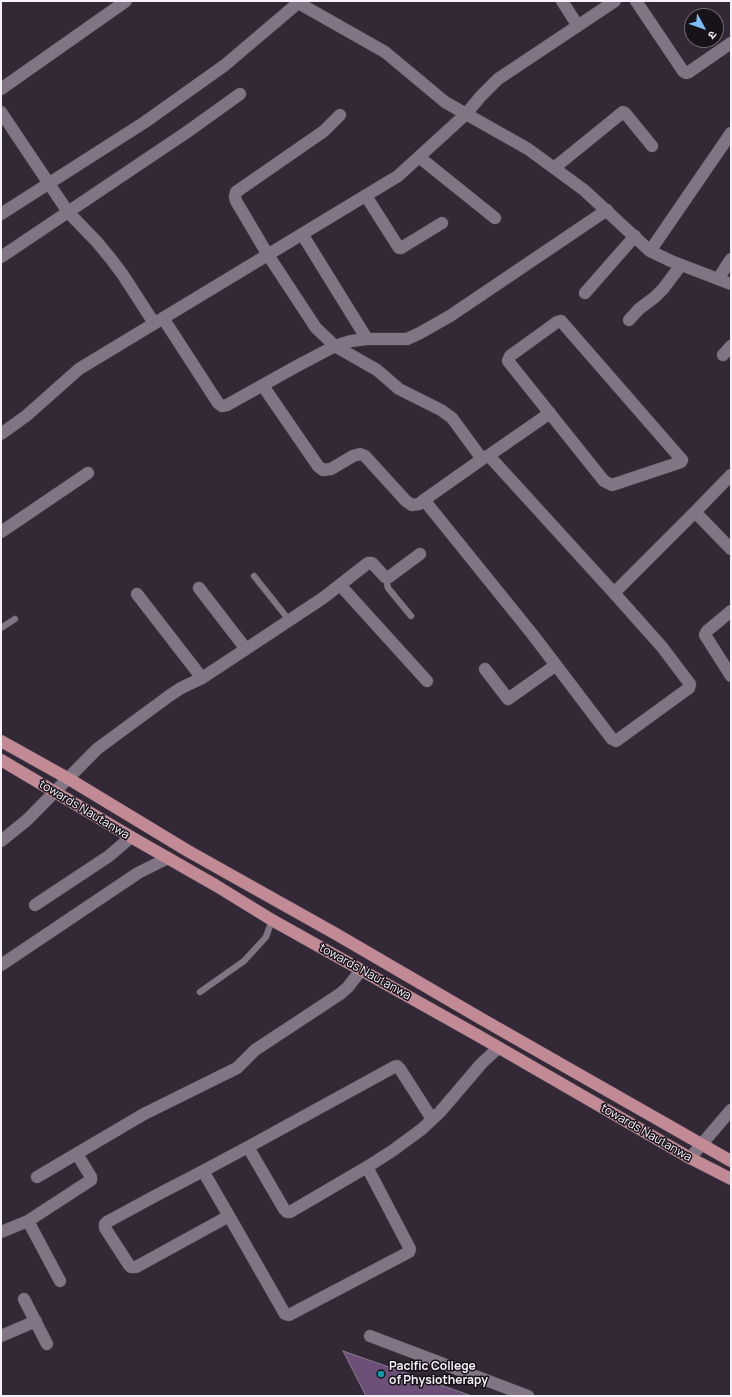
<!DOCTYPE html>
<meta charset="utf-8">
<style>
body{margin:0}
#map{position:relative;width:732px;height:1397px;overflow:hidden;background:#322836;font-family:Manrope,"Noto Sans Devanagari",sans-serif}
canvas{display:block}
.frame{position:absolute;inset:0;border:2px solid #f6f0f9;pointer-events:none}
.north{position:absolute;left:684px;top:8px;width:40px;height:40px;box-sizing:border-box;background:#171319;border:1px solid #706b73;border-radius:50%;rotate:130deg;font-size:11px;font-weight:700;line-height:16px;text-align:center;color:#f6f0f9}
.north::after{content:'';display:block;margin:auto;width:14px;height:18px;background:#7bbef8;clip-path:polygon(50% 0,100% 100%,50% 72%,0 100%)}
</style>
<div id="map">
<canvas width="732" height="1397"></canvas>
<div class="frame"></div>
<div class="north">उ</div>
</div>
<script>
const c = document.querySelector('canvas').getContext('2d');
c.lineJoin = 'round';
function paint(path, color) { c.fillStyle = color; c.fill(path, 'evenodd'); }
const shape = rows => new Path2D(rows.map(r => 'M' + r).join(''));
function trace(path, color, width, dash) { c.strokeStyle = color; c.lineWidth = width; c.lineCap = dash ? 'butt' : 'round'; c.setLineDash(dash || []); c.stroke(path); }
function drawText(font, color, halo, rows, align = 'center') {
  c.font = font + ' Manrope,sans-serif'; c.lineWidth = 3; c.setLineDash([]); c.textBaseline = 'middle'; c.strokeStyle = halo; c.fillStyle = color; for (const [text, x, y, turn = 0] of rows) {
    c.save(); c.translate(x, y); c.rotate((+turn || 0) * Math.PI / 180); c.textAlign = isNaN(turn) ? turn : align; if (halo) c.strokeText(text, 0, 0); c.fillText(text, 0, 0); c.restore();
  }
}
const building = shape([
 [343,1351,472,1396,366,1396,343,1351]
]);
const lane = shape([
 [254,576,289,620],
 [387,578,387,584,388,588,411,616],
 [1,628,15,619],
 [200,992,244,961,266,937,272,920]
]);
const street = shape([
 [562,1,578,26],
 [636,1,683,71,686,73,689,72,731,43],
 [1,89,126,1],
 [1,112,68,212,97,242,111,259,123,275,154,323],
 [340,115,324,131,236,192,235,197,236,201,268,255,316,328,335,346,377,370,399,389,441,410,452,418,482,459],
 [419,157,495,218],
 [554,168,623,112,625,113,652,146],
 [366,196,399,248,401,248,442,223],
 [1,214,145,122,225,65,298,3],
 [302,234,367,339],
 [1,257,187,132,240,94],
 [718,279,731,259],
 [585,293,635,236],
 [163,318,218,403,222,406,227,405,297,366,335,346,351,341,367,339,407,339,420,333,450,316,607,210],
 [629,320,639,309,655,297,663,289,681,265],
 [561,321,682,460,681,462,612,485,604,481,508,361,510,356,557,322,561,321],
 [723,355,731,346],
 [263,386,318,466,323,470,331,469,353,456,360,454,365,456,406,501,412,505,419,504,424,500,485,457,488,456,490,457,614,593,695,512,731,549],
 [1,434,26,416,79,369,398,176,466,114,481,96,498,79,615,1],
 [488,456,550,413],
 [424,500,533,635,612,739,616,741,689,688,690,684,662,647,614,593],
 [695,512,731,475],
 [1,532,88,473],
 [340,585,427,681],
 [199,588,246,649],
 [137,594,202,678],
 [731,611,707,631,705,635,731,676],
 [485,669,508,699,556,665],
 [1,841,27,820,97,749,169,696,181,688,202,678,246,649,323,598,368,563,372,563,385,577,389,577,420,554],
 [35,905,109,856,131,837],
 [1,965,138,873,168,858],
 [248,1147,284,1209,287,1212,290,1212,367,1167,392,1151,422,1129,440,1112,481,1064,498,1048],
 [690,1158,731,1110],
 [203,1171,229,1216,136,1267,131,1267,129,1265,105,1228,105,1224,107,1222,155,1196,203,1171,248,1147,394,1067,397,1066,400,1069,432,1119],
 [37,1177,144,1114,237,1068,255,1050,340,994,348,987,361,970],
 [229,1216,285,1314,289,1315,409,1252,410,1249,367,1167],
 [28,1221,60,1281],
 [1,1232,28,1221,91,1180,91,1177,77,1154],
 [24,1299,47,1344],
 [1,1336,36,1321],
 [370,1336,528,1396]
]);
const secondary = shape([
 [295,1,385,52,445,102,528,149,584,190,650,251,671,261,731,284],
 [650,251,731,133]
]);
const primary = shape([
 [1,741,69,779,188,851,336,934,480,1018,731,1161],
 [1,760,131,837,215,885,272,920,477,1035,690,1158,731,1179]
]);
const markers = [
 [381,1374,4,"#0f9aa8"]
];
const streetNames = [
 ["towards Nautanwa",84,810,31],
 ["towards Nautanwa",365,972,29],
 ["towards Nautanwa",646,1133,30]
];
const poiNames = [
 ["Pacific College",389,1367],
 ["of Physiotherapy",389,1381]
];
paint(building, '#6c5078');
trace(building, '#877b8c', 1);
trace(lane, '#4f4753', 7);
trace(street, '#4f4753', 13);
trace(secondary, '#4f4753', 13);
trace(primary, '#4f4753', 13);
trace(lane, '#807485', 6);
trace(street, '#807485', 12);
trace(secondary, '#807485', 12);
trace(primary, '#c18a95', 12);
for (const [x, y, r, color] of markers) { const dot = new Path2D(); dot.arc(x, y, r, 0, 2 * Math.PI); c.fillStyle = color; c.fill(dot); trace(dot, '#171319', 1.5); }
drawText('12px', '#f6f0f9', '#171319', streetNames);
drawText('bold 12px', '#f6f0f9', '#171319', poiNames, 'left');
</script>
